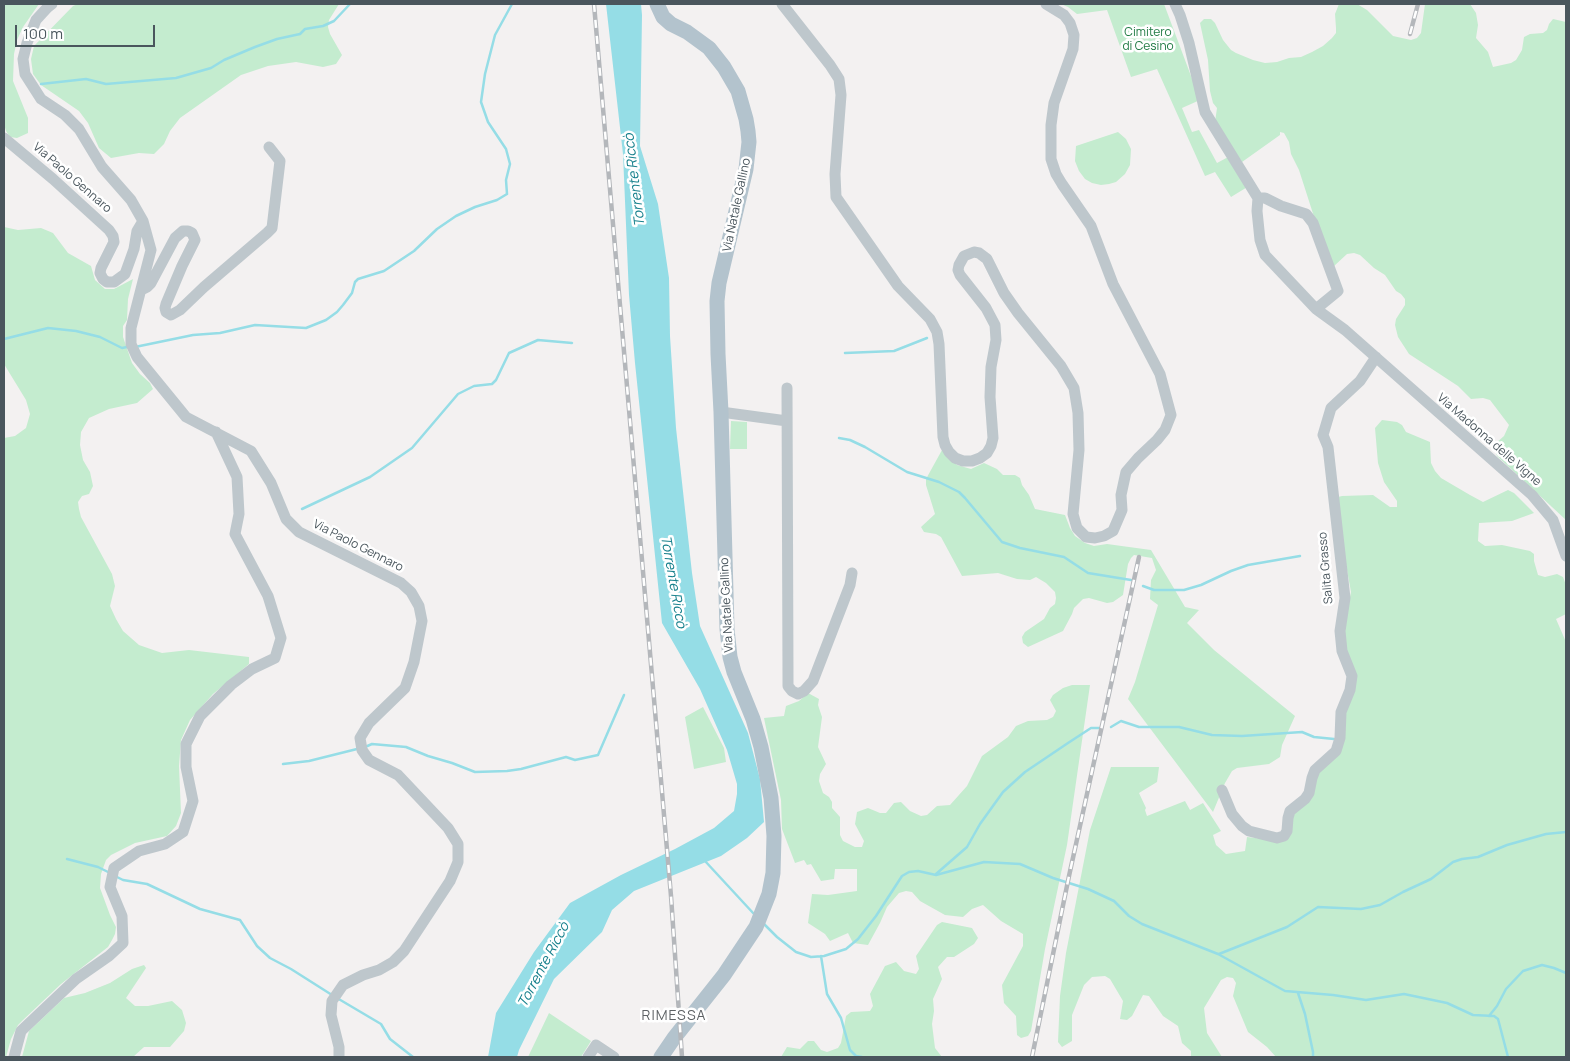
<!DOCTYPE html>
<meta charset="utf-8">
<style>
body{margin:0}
#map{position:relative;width:1570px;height:1061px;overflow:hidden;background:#f3f1f1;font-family:Manrope,sans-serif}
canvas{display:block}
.frame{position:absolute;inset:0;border:5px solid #4a565d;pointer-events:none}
.scale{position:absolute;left:15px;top:25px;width:140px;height:22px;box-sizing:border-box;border:2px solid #4a565d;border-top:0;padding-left:6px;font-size:15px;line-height:18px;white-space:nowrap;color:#4a565d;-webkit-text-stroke:4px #fff;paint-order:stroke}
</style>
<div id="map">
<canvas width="1570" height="1061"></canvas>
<div class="frame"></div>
<div class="scale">100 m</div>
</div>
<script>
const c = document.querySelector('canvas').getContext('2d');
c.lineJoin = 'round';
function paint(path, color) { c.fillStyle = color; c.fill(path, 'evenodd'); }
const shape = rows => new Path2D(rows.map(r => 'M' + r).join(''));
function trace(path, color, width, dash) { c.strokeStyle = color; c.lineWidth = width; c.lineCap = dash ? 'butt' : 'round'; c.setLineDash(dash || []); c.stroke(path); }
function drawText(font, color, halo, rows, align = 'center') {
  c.font = font + ' Manrope,sans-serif'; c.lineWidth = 5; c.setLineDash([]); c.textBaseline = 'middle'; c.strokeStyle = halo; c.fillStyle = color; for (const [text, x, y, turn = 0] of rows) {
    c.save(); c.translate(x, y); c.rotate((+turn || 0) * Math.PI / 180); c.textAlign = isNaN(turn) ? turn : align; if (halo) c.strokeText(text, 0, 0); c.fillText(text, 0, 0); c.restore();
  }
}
const green = shape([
 [4,4,39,4,23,27,17,40,14,54,13,81,28,118,28,133,17,138,10,137,6,131,4,124],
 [78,4,339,4,329,20,328,27,330,34,342,55,336,64,323,67,296,62,268,66,241,75,180,118,170,131,164,144,154,154,139,153,111,158,99,148,88,123,79,111,41,85,33,74,31,59,34,46,73,6],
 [1061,4,1164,4,1200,100,1182,108,1192,132,1199,130,1217,163,1230,156,1249,186,1231,197,1215,172,1205,176,1157,69,1131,77,1107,10,1077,14,1068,7],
 [1339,4,1357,4,1367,10,1393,36,1411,40,1417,38,1421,33,1425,4,1470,4,1476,13,1478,25,1476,38,1488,52,1493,67,1511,63,1516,60,1522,50,1524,37,1530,34,1543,33,1547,30,1549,24,1553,19,1566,22,1566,520,1497,456,1495,450,1495,444,1504,436,1509,425,1490,400,1483,398,1471,399,1458,386,1409,354,1398,337,1395,325,1396,319,1405,305,1405,299,1401,294,1396,291,1385,275,1374,268,1360,255,1354,253,1347,254,1333,267,1317,226,1299,170,1291,154,1289,142,1284,133,1280,132,1280,135,1242,162,1215,122,1217,108,1213,103,1210,91,1208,60,1200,23,1204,19,1211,19,1215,23,1223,40,1231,50,1236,53,1253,60,1265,63,1277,62,1289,58,1301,57,1312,52,1323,46,1332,38,1336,33,1336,28,1335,14],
 [1118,132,1126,139,1131,149,1130,165,1125,174,1116,182,1109,184,1101,185,1092,183,1085,179,1079,171,1075,161,1076,146],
 [4,227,18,230,41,228,53,233,68,253,91,266,95,280,105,289,114,289,133,279,128,299,127,320,123,326,123,337,132,363,140,374,150,383,153,389,137,403,109,409,89,418,81,432,80,445,83,460,90,472,93,486,89,494,82,496,78,502,79,509,81,517,112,574,115,586,110,606,116,619,123,631,139,645,162,653,189,650,249,657,249,664,213,694,190,720,181,740,179,766,181,813,176,826,167,836,135,843,111,855,106,860,101,874,100,888,110,915,116,927,115,934,112,940,108,947,61,984,23,1020,18,1025,11,1039,6,1057,4,1057,4,438,15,436,26,428,30,414,26,400,4,364],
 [1382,420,1397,422,1402,425,1406,432,1430,442,1431,463,1435,471,1441,478,1470,495,1483,502,1508,490,1514,493,1534,513,1512,521,1479,523,1478,541,1485,546,1502,545,1530,551,1534,554,1534,561,1538,575,1545,577,1557,574,1563,577,1566,585,1566,614,1556,619,1566,642,1566,1057,1276,1057,1267,1047,1248,1032,1233,996,1236,983,1233,978,1227,977,1221,980,1204,1008,1207,1033,1222,1057,1191,1057,1191,1051,1182,1043,1178,1026,1163,1016,1149,996,1143,995,1132,1016,1127,1020,1120,1019,1123,1001,1110,979,1105,976,1092,977,1084,985,1072,1015,1072,1041,1062,1047,1058,1042,1060,996,1066,953,1090,830,1111,767,1159,767,1157,782,1139,793,1146,808,1145,810,1147,816,1185,801,1190,810,1203,803,1221,831,1213,835,1216,845,1226,854,1245,851,1247,837,1264,839,1284,840,1291,816,1316,774,1335,756,1343,715,1354,689,1344,642,1346,616,1351,592,1334,498,1342,496,1373,495,1390,507,1397,507,1397,501,1384,482,1378,463,1375,428],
 [731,421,747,422,747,449,730,449],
 [942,450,957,465,971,469,984,463,997,469,1003,475,1015,475,1020,478,1022,485,1029,495,1035,509,1065,515,1070,528,1075,536,1085,543,1094,546,1107,544,1151,550,1185,607,1199,610,1187,623,1214,650,1295,716,1282,745,1280,757,1269,764,1237,768,1232,771,1225,783,1213,812,1128,699,1135,682,1158,605,1150,599,1151,580,1156,570,1152,558,1134,555,1131,558,1128,564,1123,595,1113,602,1107,603,1089,598,1083,599,1074,608,1072,614,1063,631,1028,647,1023,643,1022,637,1025,632,1044,619,1050,608,1055,604,1056,598,1055,592,1046,583,1036,577,1030,580,1017,579,998,573,962,576,941,537,936,534,924,532,921,527,935,514,926,485,926,479],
 [1072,685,1090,685,1067,845,1045,949,1031,1031,1028,1036,1021,1038,1017,1035,1016,1016,1004,1003,1002,985,1023,946,1023,934,1001,921,983,905,972,909,963,917,945,915,920,901,912,892,906,891,899,893,887,907,880,923,868,945,853,943,848,933,830,941,825,934,808,923,812,894,828,895,857,891,857,869,835,869,834,879,821,881,811,864,807,865,804,860,795,863,782,829,781,800,764,718,784,716,786,706,799,701,808,693,819,699,818,705,822,717,818,747,826,764,820,774,819,781,823,793,829,797,832,802,832,808,840,817,840,835,843,841,855,847,862,847,864,841,855,824,857,812,868,808,880,813,886,813,894,803,901,802,910,811,921,816,927,815,937,806,950,805,967,786,982,756,1008,737,1016,726,1028,721,1047,720,1053,717,1056,711,1050,700,1053,695,1063,688],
 [703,707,724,748,726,762,694,769,685,717],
 [942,922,972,928,978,938,974,944,954,957,947,957,938,967,942,979,933,999,934,1011,932,1024,935,1048,942,1057,781,1057,787,1047,800,1049,808,1041,814,1041,821,1050,827,1052,838,1048,841,1043,846,1016,851,1012,870,1011,873,1006,870,994,885,966,896,962,904,971,916,974,919,969,916,956,937,925],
 [144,965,146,968,126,998,135,1006,148,1006,172,1001,182,1010,186,1023,184,1031,170,1047,144,1047,133,1057,22,1057,29,1031,64,998,85,993,110,983,132,969],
 [549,1013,591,1041,581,1057,528,1057]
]);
const water = shape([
 [606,4,641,4,642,15,640,146,658,204,669,278,670,336,676,428,692,573,700,626,748,733,760,779,764,822,747,838,721,856,634,891,612,910,602,932,554,979,519,1050,517,1057,488,1057,496,1013,534,952,570,903,621,875,675,849,714,828,734,811,737,794,737,784,727,750,700,689,662,623,635,363,629,295,623,154]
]);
const stream = shape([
 [41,84,86,79,106,84,176,78,211,68,224,60,255,47,277,39,300,34,305,29,323,26,334,21,350,4],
 [4,339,48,328,76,331,100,337,122,348,127,347],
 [135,347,193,335,220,333,255,325,306,328,326,320,337,312,343,305,352,293,355,282,358,279,384,271,414,251,437,229,456,216,475,207,497,200,507,194,506,180,510,164,506,149,488,122,481,102,485,74,495,35,512,4],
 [845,353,894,351,927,338],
 [839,438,850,440,865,447,907,472,939,482,959,492,965,498,1002,542,1020,548,1064,557,1088,573,1131,580],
 [302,509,370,477,412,448,458,394,474,386,492,384,496,380,509,353,538,340,572,343],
 [1143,586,1154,590,1184,590,1201,585,1231,571,1248,565,1300,556],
 [1111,727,1121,721,1139,727,1179,727,1212,735,1242,736,1302,732,1314,737,1334,739],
 [365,747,372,744,406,747,428,756,452,763,475,772,507,771,521,769,566,757,575,760,598,755,624,695],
 [283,764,309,761,357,749],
 [67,859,98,867,110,873],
 [705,861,754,914],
 [936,874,967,847,980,824,1003,792,1025,772,1068,743,1091,728,1099,728],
 [115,876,123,880,147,884,200,909,240,920,257,946,270,958,291,969,332,995],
 [763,923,777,937,796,952,811,957,824,956,846,949,858,939,876,916,902,876,909,872,918,871,936,875,984,862,1020,864,1053,878,1088,889,1114,901,1129,916,1142,924,1218,954,1285,991,1333,995,1366,1000,1404,994,1447,1003,1473,1015,1494,1016,1498,1019,1508,1057],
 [1219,954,1287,927,1318,907,1361,909,1380,905,1403,892,1431,879,1453,862,1462,859,1478,857,1507,845,1546,834,1566,832],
 [821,956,827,994,841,1018,850,1050,856,1056,862,1057],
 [1298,993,1305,1014,1313,1052,1313,1057],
 [337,998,381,1024,390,1039,413,1057],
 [1489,1016,1497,1006,1506,989,1523,971,1542,965,1554,968,1566,973]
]);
const minor = shape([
 [52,4,47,8,36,20,27,43,23,59,25,74,41,99,65,115,79,129,102,167,131,200,143,221,151,250,131,328,131,344,137,357,186,417,251,451,271,483,286,519,299,532,401,583,411,592,419,606,422,621,414,662,405,688,369,723,360,738,362,750,369,760,398,775,448,828,458,844,458,862,450,881,404,951,393,962,379,970,363,975,343,985,332,1001,331,1015,339,1047,339,1057],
 [782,4,830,65,839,79,841,95,835,174,836,197,898,286,930,319,937,332,939,344,943,437,945,445,949,452,955,458,963,461,972,461,980,458,987,453,991,446,993,438,990,397,991,367,996,340,995,325,986,308,960,275,958,270,959,265,964,256,974,252,979,253,987,259,1004,293,1018,313,1061,366,1074,388,1078,413,1079,450,1073,514,1077,528,1086,537,1095,538,1104,536,1113,531,1122,510,1121,495,1126,472,1138,458,1157,440,1165,430,1171,415,1160,374,1113,284,1091,226,1062,184,1056,174,1051,159,1051,125,1054,103,1073,49,1074,35,1070,23,1064,15,1046,4],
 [1175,4,1180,15,1189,43,1205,112,1258,198,1257,211,1260,240,1265,255,1316,309,1345,330,1532,495,1553,520,1566,556],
 [4,138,53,179,109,230,113,236,114,242,101,268,100,273,103,279,107,282,114,282,125,274,134,249,137,231,143,221],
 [1258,198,1265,198,1281,206,1306,214,1313,223,1338,291,1316,309],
 [141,290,147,287,151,283,175,238,183,231,188,231,192,233,195,240,182,266,166,304,165,308,166,312,171,315,180,310,204,287,267,233,272,228,280,161,269,147],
 [787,388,788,676,788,686,792,691,798,694,804,691,813,681,850,585,852,573],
 [721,412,787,421],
 [1222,790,1232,814,1242,826,1249,831,1277,838,1284,836,1287,831,1288,818,1290,811,1305,799,1309,793,1312,778,1315,770,1336,751,1340,738,1341,712,1350,690,1352,676,1342,651,1340,631,1345,598,1328,447,1323,435,1331,408,1360,381,1376,357],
 [14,1057,21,1031,76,979,109,956,123,943,122,916,110,887,114,868,139,851,165,844,183,832,193,801,186,767,186,744,200,716,231,685,252,669,275,658,281,638,268,596,235,534,239,514,237,477,216,432],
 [588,1057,596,1045,614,1057]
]);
const major = shape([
 [657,4,663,17,671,24,687,32,709,48,724,67,738,91,746,119,748,131,749,142,746,169,719,283,717,301,718,354,721,412,727,629,730,657,734,672,753,719,761,747,771,798,774,836,773,873,769,894,756,927,724,975,674,1038,661,1057]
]);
const rail = shape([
 [594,4,671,896,682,1057],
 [1410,34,1418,4],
 [1032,1057,1069,876,1139,557]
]);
const parkNames = [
 ["Cimitero",1148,33],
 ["di Cesino",1148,47]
];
const streetNames = [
 ["Via Paolo Gennaro",72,178,41],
 ["Via Natale Gallino",737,205,-78],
 ["Via Madonna delle Vigne",1489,440,41],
 ["Via Paolo Gennaro",358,546,27],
 ["Salita Grasso",1326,568,-95],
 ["Via Natale Gallino",727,605,-93]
];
const waterNames = [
 ["Torrente Riccò",635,180,-97],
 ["Torrente Riccò",673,582,80],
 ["Torrente Riccò",544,965,-62]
];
const neighbourhoodNames = [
 ["RIMESSA",674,1016]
];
paint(green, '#c4eccf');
paint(water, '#95dde6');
trace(stream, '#95dde6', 2.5);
trace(minor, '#bec7cc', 11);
trace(major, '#b3c3cd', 15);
trace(rail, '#b4b7bb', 4.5);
trace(rail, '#fff', 2.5, [8]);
drawText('12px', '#1f7a43', '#fff', parkNames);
drawText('12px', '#4a565d', '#fff', streetNames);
drawText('italic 14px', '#17808c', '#fff', waterNames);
c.letterSpacing = '1px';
drawText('14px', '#5e6265', '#fff', neighbourhoodNames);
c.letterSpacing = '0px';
</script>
